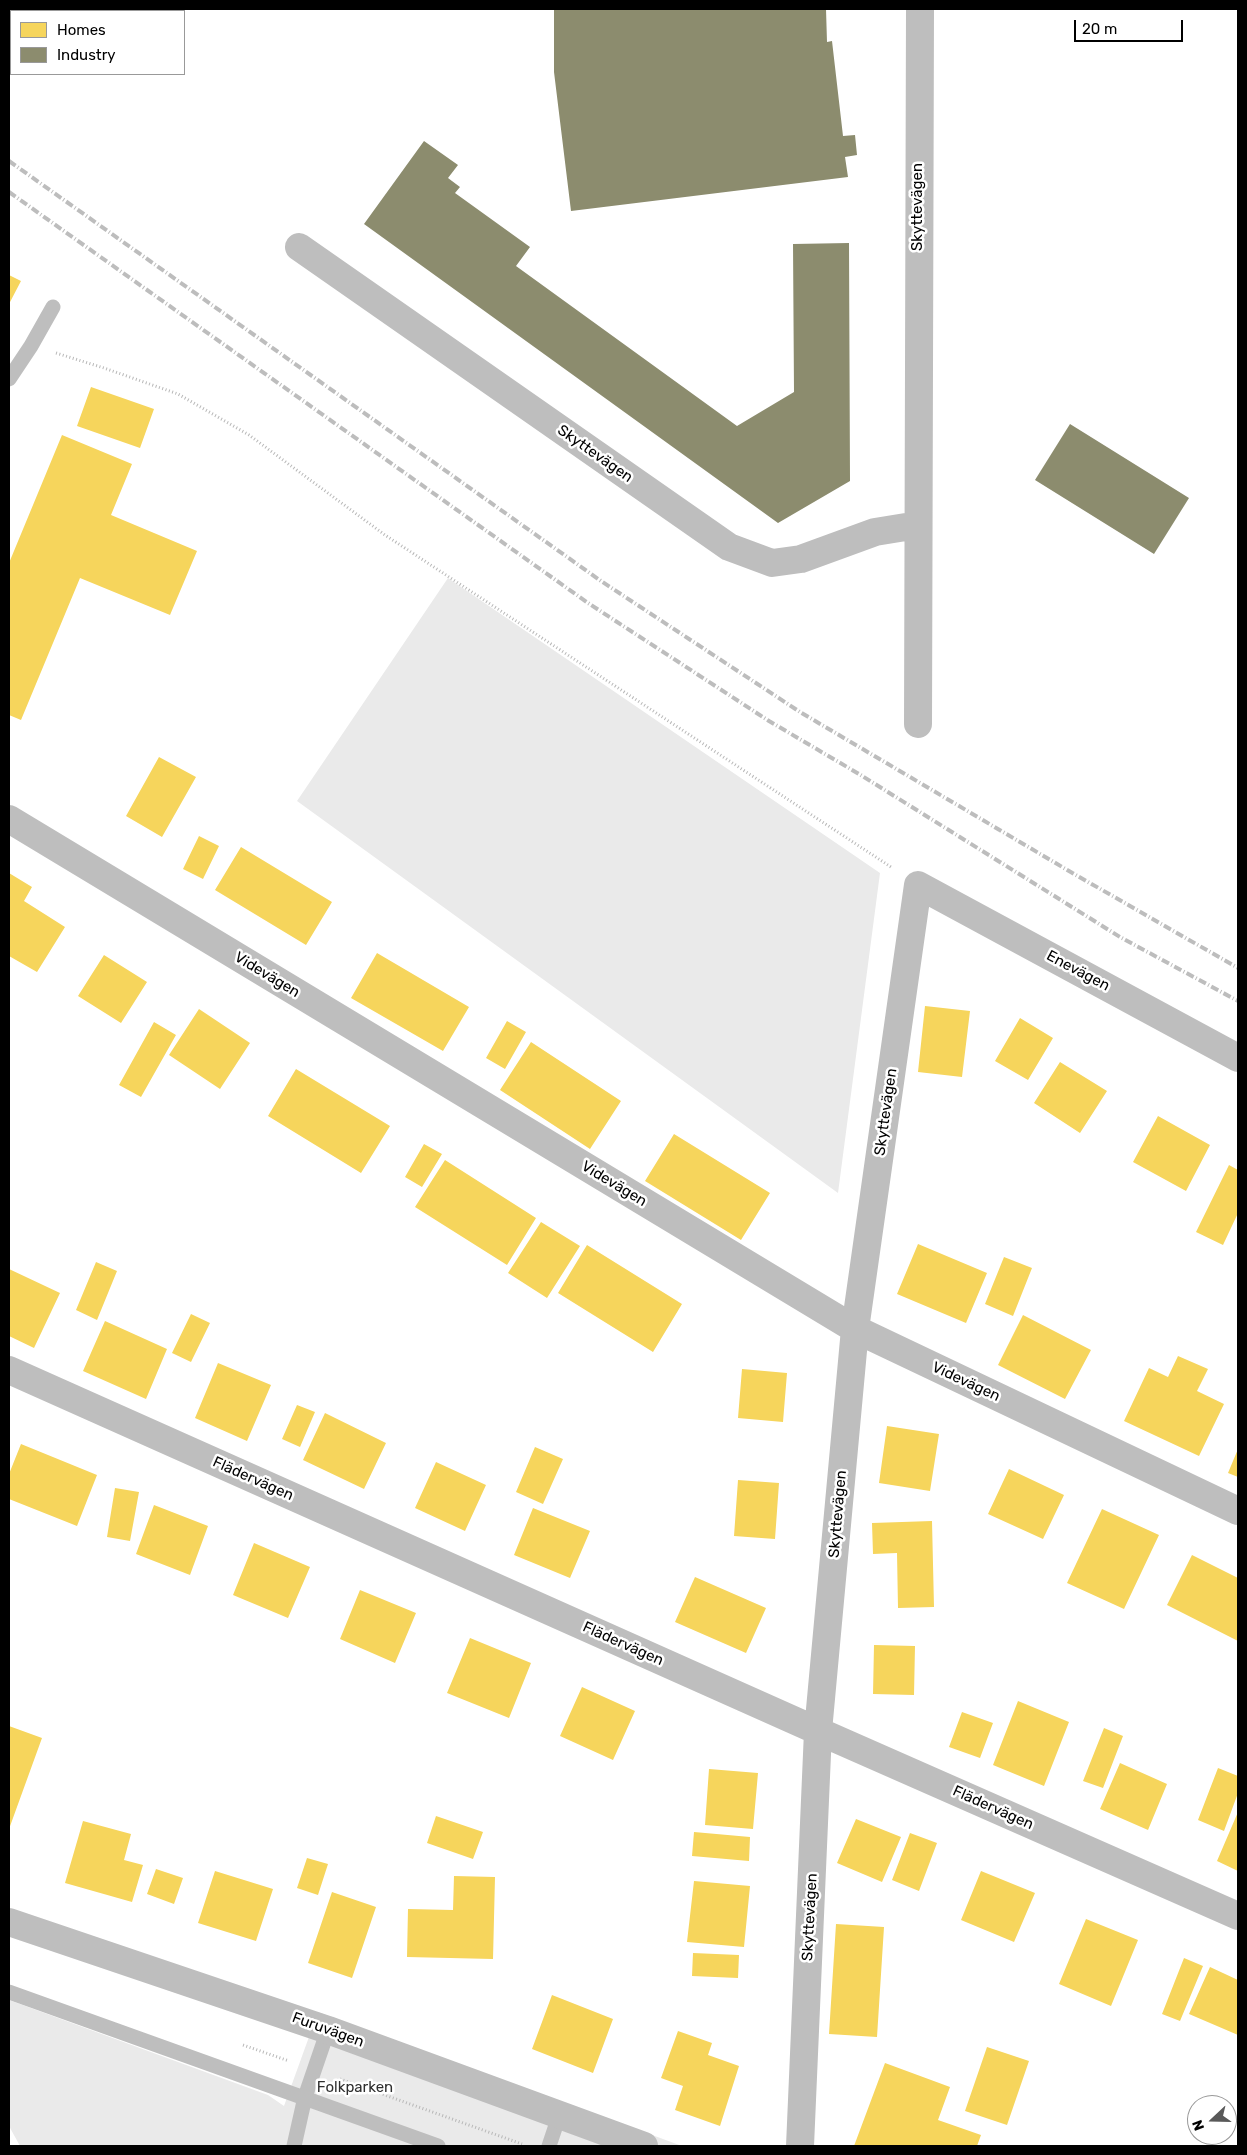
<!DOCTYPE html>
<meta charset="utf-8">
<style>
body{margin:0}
#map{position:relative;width:1247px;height:2155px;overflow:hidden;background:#fff;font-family:Rubik,sans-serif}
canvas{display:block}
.frame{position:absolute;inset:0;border:10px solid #000;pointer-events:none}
.legend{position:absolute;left:10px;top:10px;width:175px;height:65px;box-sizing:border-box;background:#fff;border:1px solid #999;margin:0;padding:6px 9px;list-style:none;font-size:15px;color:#000}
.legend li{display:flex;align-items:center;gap:10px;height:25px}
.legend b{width:25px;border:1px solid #999}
.north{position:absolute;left:1187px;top:2095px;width:50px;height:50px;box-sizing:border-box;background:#fff;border:1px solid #999;border-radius:50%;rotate:249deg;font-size:14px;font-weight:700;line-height:20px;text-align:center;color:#000}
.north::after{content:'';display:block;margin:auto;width:18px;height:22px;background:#595959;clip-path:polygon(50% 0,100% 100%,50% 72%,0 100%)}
.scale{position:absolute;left:1074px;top:20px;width:109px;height:22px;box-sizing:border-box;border:2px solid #000;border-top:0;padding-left:6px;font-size:15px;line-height:18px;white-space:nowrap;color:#000;-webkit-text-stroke:4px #fff;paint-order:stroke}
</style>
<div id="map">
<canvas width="1247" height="2155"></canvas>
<div class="frame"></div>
<ul class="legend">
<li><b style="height:14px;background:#f6d55c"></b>Homes</li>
<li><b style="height:14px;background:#8c8c6e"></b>Industry</li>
</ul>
<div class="north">N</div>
<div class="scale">20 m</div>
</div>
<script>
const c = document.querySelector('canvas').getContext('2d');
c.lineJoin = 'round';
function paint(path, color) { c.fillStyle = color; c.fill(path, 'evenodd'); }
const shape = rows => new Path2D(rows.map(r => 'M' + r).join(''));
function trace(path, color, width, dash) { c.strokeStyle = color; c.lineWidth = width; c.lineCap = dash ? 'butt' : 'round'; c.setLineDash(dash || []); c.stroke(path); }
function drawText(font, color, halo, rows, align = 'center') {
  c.font = font + ' Rubik,sans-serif'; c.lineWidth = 5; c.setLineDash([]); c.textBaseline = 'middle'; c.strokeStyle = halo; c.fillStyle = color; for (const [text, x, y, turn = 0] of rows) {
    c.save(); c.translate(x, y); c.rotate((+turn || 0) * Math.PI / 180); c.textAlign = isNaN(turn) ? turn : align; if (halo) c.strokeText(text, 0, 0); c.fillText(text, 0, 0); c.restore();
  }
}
const green = shape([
 [448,578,880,873,838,1193,297,801],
 [9,2000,268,2095,284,2106,318,2012,682,2146,20,2146,9,2126]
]);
const homes = shape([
 [9,275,21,281,9,304],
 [91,387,154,409,140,448,77,426],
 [62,435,132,464,111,515,197,551,170,615,80,578,21,720,9,715,9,563],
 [159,757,196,777,162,837,126,816],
 [199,836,219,846,203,879,183,869],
 [241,847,332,902,306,945,215,890],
 [9,873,32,887,24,901,65,927,37,972,9,956],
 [377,953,469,1007,443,1051,351,998],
 [104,955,147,982,121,1023,78,996],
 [925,1006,970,1011,962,1077,918,1072],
 [199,1009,250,1043,220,1089,169,1055],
 [1020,1018,1053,1038,1028,1080,995,1061],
 [507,1021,526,1032,505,1069,486,1058],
 [154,1022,176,1035,141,1097,119,1085],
 [531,1042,621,1101,590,1149,500,1090],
 [1060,1062,1107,1091,1080,1133,1034,1103],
 [296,1069,390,1126,361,1173,268,1116],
 [1158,1116,1210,1145,1186,1191,1133,1162],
 [674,1134,770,1193,741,1240,645,1181],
 [424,1144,442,1154,422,1187,405,1177],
 [445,1160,536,1218,507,1265,415,1207],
 [1229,1165,1238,1170,1238,1213,1223,1245,1196,1232],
 [541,1222,580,1246,547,1298,508,1273],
 [918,1244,987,1273,966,1323,897,1294],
 [587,1245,682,1304,653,1352,558,1293],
 [1004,1257,1032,1268,1013,1316,985,1304],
 [96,1262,117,1271,97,1320,76,1310],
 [9,1269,60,1293,34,1348,9,1336],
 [191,1314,210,1323,191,1362,172,1353],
 [1023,1315,1091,1350,1065,1399,998,1365],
 [105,1321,167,1349,146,1399,83,1371],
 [1178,1356,1208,1369,1197,1391,1224,1404,1199,1456,1124,1421,1149,1368,1168,1377],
 [218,1363,271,1385,247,1441,195,1418],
 [742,1369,787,1373,783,1422,738,1418],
 [297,1405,315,1412,300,1447,282,1439],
 [325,1413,386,1443,364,1489,303,1460],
 [887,1426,939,1434,930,1491,879,1483],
 [21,1444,97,1475,77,1526,9,1499,9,1474],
 [535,1447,563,1459,543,1504,516,1492],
 [1238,1449,1238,1477,1228,1473],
 [436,1462,486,1485,465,1531,415,1508],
 [1009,1469,1064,1495,1043,1539,988,1514],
 [738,1480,779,1483,775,1539,734,1536],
 [115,1488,139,1492,130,1541,107,1537],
 [154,1505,208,1526,190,1575,136,1554],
 [533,1508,590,1531,570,1578,514,1555],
 [1102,1509,1159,1535,1124,1609,1067,1583],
 [932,1521,934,1607,898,1608,897,1553,873,1554,872,1523],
 [254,1543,310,1567,288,1618,233,1595],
 [1192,1555,1238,1578,1238,1641,1167,1605],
 [695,1577,766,1608,746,1653,675,1622],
 [360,1590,416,1613,395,1663,340,1639],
 [470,1638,531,1663,509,1718,447,1693],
 [874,1645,915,1646,914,1695,873,1694],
 [582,1687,635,1711,613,1760,560,1736],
 [1018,1701,1069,1722,1044,1786,993,1765],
 [962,1712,993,1723,980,1758,949,1747],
 [9,1726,42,1738,9,1829],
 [1104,1728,1123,1736,1103,1788,1083,1781],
 [1120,1763,1167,1784,1148,1830,1100,1809],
 [1218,1768,1238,1776,1238,1793,1224,1831,1198,1820],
 [709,1769,758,1773,753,1829,705,1825],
 [1238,1812,1238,1871,1217,1861],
 [436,1816,483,1832,473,1859,427,1843],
 [856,1819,901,1837,882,1882,837,1863],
 [83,1821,131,1834,124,1860,143,1865,132,1902,65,1883],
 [694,1832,750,1837,749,1861,692,1856],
 [910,1833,937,1843,919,1891,892,1880],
 [307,1858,328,1864,318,1895,297,1888],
 [156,1869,183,1878,174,1904,147,1894],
 [215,1871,273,1889,256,1941,198,1923],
 [981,1871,1035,1893,1014,1942,961,1920],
 [454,1876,495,1877,493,1959,407,1957,408,1909,453,1910],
 [694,1881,750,1886,744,1947,687,1942],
 [332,1892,376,1907,352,1978,308,1963],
 [1086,1919,1138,1940,1111,2006,1059,1984],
 [836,1924,884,1927,877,2037,829,2034],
 [693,1953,739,1955,738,1978,692,1976],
 [1184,1958,1203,1966,1180,2021,1162,2014],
 [1210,1967,1238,1980,1238,2035,1189,2014],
 [552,1995,613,2019,593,2073,532,2049],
 [678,2031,712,2043,708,2055,739,2066,720,2126,675,2110,683,2086,661,2078],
 [987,2047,1029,2061,1007,2125,965,2111],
 [885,2063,950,2087,938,2120,981,2135,977,2146,854,2146]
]);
const industry = shape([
 [554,9,826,9,827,42,832,41,843,136,855,135,857,155,845,157,848,177,571,211,554,72],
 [424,141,458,165,448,178,460,187,455,193,530,247,516,266,737,426,794,392,793,244,849,243,850,481,778,523,364,224],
 [1070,424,1189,498,1154,554,1035,480]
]);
const path = shape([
 [56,353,104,368,178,394,249,435,385,535,891,867],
 [243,2045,289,2061],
 [340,2079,522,2144]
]);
const service = shape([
 [9,379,31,346,53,307],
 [9,1992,438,2146],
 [294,2146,305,2097,328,2030],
 [549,2146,559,2116]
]);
const minor = shape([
 [299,247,729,547,772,563,801,559,875,532,918,525],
 [918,724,920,9],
 [9,819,855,1329,1238,1511],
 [9,1370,818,1731,1238,1916],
 [800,2146,818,1731,855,1329,918,885,1238,1058]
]);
const tertiary = shape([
 [9,1922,328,2030,644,2146]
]);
const rail = shape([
 [9,161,601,581,800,712,1069,871,1238,968],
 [9,192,588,603,769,721,859,774,1120,937,1238,1001]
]);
const streetNames = [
 ["Skyttevägen",918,207,-90],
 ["Skyttevägen",595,454,35],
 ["Enevägen",1078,971,28],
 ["Videvägen",267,975,31],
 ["Skyttevägen",886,1112,-82],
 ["Videvägen",614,1184,31],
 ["Videvägen",966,1382,25],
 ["Flädervägen",253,1479,24],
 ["Skyttevägen",838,1514,-85],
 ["Flädervägen",623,1644,24],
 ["Flädervägen",993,1808,24],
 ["Skyttevägen",810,1917,-87],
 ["Furuvägen",328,2030,20]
];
const parkNames = [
 ["Folkparken",355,2088]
];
paint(green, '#eaeaea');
paint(homes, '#f6d55c');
paint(industry, '#8c8c6e');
trace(path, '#b8b8b8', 3, [1, 2.5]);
trace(service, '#bebebe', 15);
trace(minor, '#bebebe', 28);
trace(tertiary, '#bebebe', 28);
trace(rail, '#bdbdbd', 4, [8, 2.5, 1, 2.5]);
drawText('15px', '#000', '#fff', streetNames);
drawText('15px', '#2f2f2f', '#fff', parkNames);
</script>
